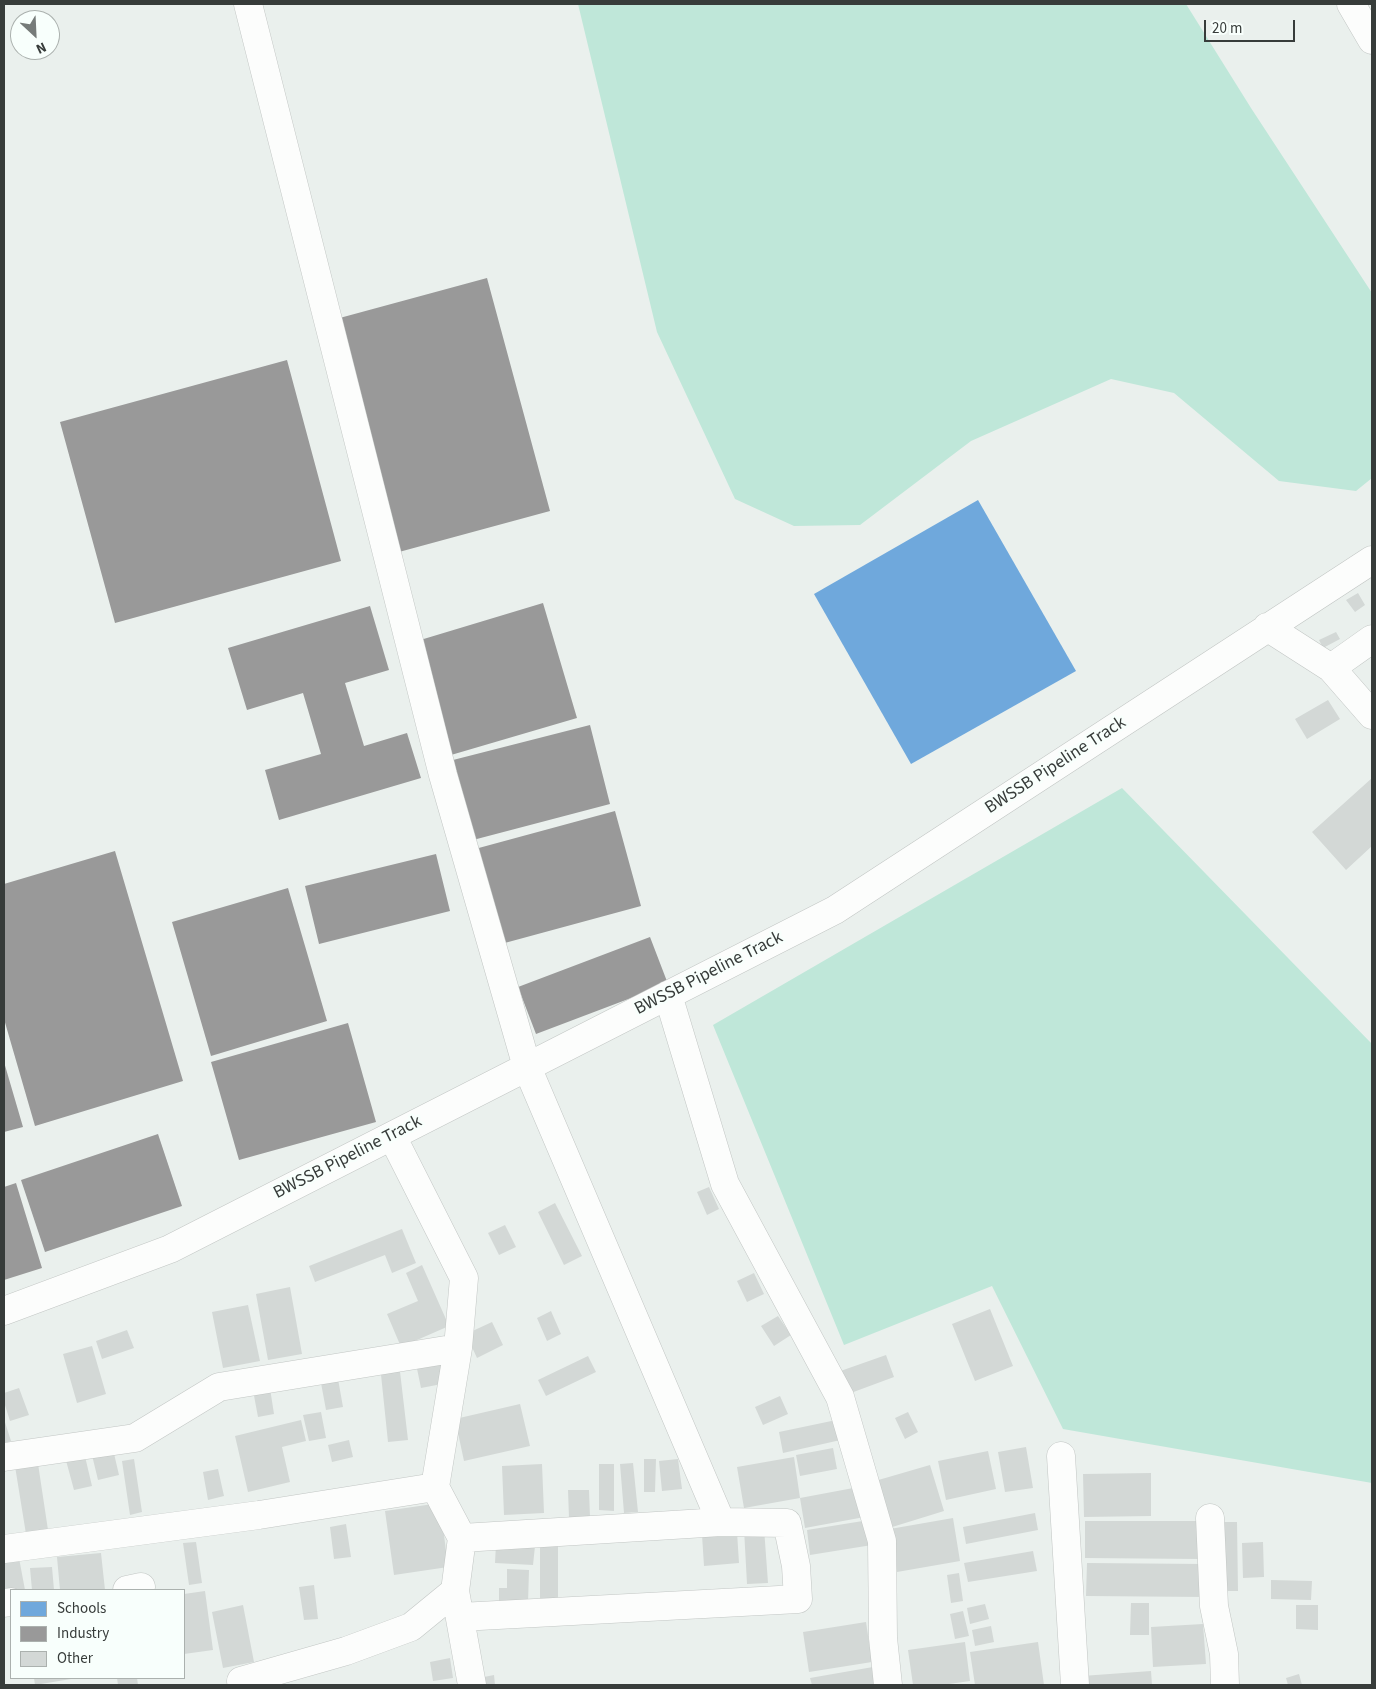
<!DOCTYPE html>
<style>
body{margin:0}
#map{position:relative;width:1376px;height:1689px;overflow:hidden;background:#eaf0ed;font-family:"Source Sans 3",sans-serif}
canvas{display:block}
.frame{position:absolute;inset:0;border:5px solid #373c3a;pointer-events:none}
.legend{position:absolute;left:10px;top:1589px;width:175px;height:90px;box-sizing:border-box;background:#f8fffc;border:1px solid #abb1ae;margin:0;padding:6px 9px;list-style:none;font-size:15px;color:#373c3a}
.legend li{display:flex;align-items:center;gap:10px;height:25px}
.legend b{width:25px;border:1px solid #abb1ae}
.north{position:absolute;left:10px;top:10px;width:50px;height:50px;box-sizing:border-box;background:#f8fffc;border:1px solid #abb1ae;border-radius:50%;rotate:155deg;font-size:14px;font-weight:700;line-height:20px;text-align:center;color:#373c3a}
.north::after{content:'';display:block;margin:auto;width:18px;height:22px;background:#767b79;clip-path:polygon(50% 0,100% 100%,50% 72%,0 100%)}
.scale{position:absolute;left:1204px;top:20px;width:91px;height:22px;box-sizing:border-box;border:2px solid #373c3a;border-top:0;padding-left:6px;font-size:15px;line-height:18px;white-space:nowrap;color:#373c3a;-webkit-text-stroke:4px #f8fffc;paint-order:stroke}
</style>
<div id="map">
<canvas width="1376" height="1689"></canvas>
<div class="frame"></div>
<ul class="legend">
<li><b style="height:14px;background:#6fa8dc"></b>Schools</li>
<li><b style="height:14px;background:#999"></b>Industry</li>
<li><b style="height:14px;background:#d3d8d6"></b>Other</li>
</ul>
<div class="north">N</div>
<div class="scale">20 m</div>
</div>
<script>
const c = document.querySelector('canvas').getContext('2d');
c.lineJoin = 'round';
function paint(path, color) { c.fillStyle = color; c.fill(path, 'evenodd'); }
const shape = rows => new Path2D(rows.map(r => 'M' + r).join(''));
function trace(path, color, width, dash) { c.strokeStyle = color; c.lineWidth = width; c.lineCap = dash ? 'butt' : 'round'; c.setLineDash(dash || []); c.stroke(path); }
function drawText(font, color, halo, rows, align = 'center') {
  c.font = font + ' "Source Sans 3",sans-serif'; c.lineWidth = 5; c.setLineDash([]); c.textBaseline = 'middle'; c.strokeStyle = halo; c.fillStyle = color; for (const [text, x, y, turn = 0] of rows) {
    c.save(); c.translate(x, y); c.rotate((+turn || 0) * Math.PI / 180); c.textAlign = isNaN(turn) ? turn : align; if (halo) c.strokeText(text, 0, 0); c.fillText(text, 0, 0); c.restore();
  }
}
const green = shape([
 [578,4,1186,4,1251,108,1372,293,1372,478,1356,491,1279,481,1174,393,1111,379,971,441,860,525,794,526,735,499,657,332],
 [1122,788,1372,1044,1372,1483,1063,1429,992,1286,844,1345,713,1025]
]);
const schools = shape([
 [978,500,1076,671,911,764,814,594]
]);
const industry = shape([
 [487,278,550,511,399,552,336,319],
 [287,360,341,561,115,623,60,422],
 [543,603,577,718,451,755,417,641],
 [370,606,389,670,345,683,364,746,407,733,421,778,279,820,265,770,321,754,303,693,247,710,228,648],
 [590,725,610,804,473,840,453,760],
 [615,811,641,906,501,944,475,849],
 [115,851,183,1081,35,1126,4,1019,4,884],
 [436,854,450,911,319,944,305,886],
 [288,888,327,1021,211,1056,172,922],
 [650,937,668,984,536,1034,518,987],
 [348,1023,376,1122,239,1160,211,1062],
 [4,1062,23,1127,4,1132],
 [158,1134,182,1206,45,1252,21,1180],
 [16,1183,42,1268,4,1280,4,1187]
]);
const building = shape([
 [1358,593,1365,605,1355,612,1346,600],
 [1336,632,1340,639,1323,648,1319,640],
 [1328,700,1340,719,1307,739,1295,719],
 [1372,778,1372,846,1346,870,1312,832],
 [709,1187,719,1209,707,1215,697,1192],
 [555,1203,582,1256,564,1265,538,1212],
 [505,1225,516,1247,499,1255,488,1233],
 [402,1229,416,1263,392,1273,385,1255,315,1282,309,1266],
 [422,1265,449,1326,401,1347,387,1314,418,1301,406,1273],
 [754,1273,764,1294,747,1302,737,1281],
 [290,1287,302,1354,268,1360,256,1294],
 [248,1305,260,1361,223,1368,212,1312],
 [990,1309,1013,1366,975,1381,952,1324],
 [551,1311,561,1334,547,1341,537,1318],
 [778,1316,791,1335,774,1346,761,1326],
 [492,1322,503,1345,477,1358,466,1334],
 [127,1330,134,1348,102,1359,96,1341],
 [92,1346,106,1394,77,1403,63,1354],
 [441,1353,447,1383,421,1388,415,1359],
 [886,1355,894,1377,840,1397,832,1374],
 [588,1356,596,1372,546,1396,538,1380],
 [399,1363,408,1440,388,1442,380,1365],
 [338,1379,343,1407,326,1410,321,1383],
 [269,1382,274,1414,258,1417,252,1385],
 [19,1388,29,1415,10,1421,4,1402,4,1393],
 [780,1396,788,1414,763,1425,755,1407],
 [520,1404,530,1446,464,1461,455,1419],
 [321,1412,326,1438,309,1441,303,1415],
 [908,1412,918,1432,905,1439,895,1418],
 [4,1419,11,1441,4,1443],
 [841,1419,845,1439,783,1453,779,1432],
 [301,1420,306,1441,282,1447,290,1482,248,1492,235,1436],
 [349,1440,353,1457,332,1462,328,1445],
 [112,1445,119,1475,98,1480,91,1451],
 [1026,1447,1033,1488,1005,1492,998,1452],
 [83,1448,92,1486,74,1490,64,1453],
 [833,1448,837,1469,800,1476,796,1455],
 [988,1451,996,1489,946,1500,938,1461],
 [37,1457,48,1530,26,1534,14,1460],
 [794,1457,800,1498,744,1508,737,1467],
 [134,1459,142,1512,130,1515,122,1461],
 [644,1459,656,1459,655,1492,644,1492],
 [678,1459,682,1489,662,1491,659,1461],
 [633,1463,638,1512,624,1513,620,1464],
 [542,1464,544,1513,504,1515,502,1466],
 [599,1464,614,1464,614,1511,599,1510],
 [930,1465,944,1511,889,1528,875,1481],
 [218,1469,224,1496,208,1500,203,1472],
 [1151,1473,1151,1516,1084,1517,1083,1474],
 [864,1486,870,1516,805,1528,800,1498],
 [568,1490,589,1490,590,1517,569,1518],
 [440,1503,448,1567,394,1575,385,1511],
 [1035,1513,1038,1530,966,1544,963,1527],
 [953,1518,960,1561,897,1572,890,1529],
 [869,1520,872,1545,810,1555,807,1530],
 [1085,1521,1200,1521,1199,1559,1085,1558],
 [1218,1522,1237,1522,1238,1591,1219,1591],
 [346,1524,351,1557,334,1559,330,1527],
 [764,1528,768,1583,747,1584,744,1529],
 [737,1532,739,1563,704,1566,702,1535],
 [196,1542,202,1583,189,1585,183,1543],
 [1263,1542,1264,1577,1243,1578,1242,1543],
 [496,1544,535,1546,533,1565,495,1563],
 [540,1546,558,1546,558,1599,540,1599],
 [1033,1551,1037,1571,968,1582,964,1563],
 [101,1553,105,1590,60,1590,57,1557],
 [19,1558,25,1590,11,1590,4,1598,4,1561],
 [1087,1563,1205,1564,1205,1597,1086,1596],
 [52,1567,54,1590,32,1590,30,1568],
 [507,1569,529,1570,528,1603,499,1602,499,1588,507,1588],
 [959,1573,963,1601,951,1603,947,1575],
 [1271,1580,1312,1581,1311,1600,1271,1599],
 [314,1585,318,1619,304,1620,299,1587],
 [205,1591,213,1650,184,1654,184,1594],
 [1131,1603,1149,1603,1149,1635,1130,1635],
 [985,1604,989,1619,970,1624,967,1608],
 [243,1605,254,1662,223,1668,212,1612],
 [1296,1605,1318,1605,1318,1630,1296,1629],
 [963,1611,969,1636,955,1639,950,1614],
 [866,1622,872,1662,809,1672,803,1632],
 [1203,1624,1206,1664,1153,1667,1151,1627],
 [991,1626,994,1642,975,1646,972,1630],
 [965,1642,970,1681,942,1685,913,1685,908,1650],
 [1038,1642,1044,1685,975,1685,970,1652],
 [450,1658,453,1678,433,1681,430,1662],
 [873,1667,876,1685,812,1685,810,1678],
 [1151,1671,1152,1685,1082,1685,1082,1676],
 [1299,1674,1302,1685,1288,1685,1286,1678],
 [494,1675,495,1685,480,1685,479,1678],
 [34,1678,71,1678,71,1679,35,1685],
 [117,1678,137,1678,138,1685,118,1685]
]);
const minor = shape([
 [248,4,443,775,527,1067,721,1522],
 [1351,4,1372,40],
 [1267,627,1331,668,1372,715],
 [1331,668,1372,639],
 [668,995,725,1184,840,1397,882,1541,883,1638,888,1685],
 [392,1136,464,1278,458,1348,435,1487],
 [4,1311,170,1249,835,910,1372,560],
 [1061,1456,1075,1685],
 [4,1457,135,1438,219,1387,458,1348],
 [1210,1518,1214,1606,1224,1654,1225,1685],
 [4,1549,259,1515,435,1487,462,1538,455,1591,472,1685],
 [127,1590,141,1587],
 [4,1603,11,1602],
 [460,1617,798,1599,796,1566,787,1523,721,1522,462,1538],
 [241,1681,346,1651,411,1627,455,1591]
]);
const streetNames = [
 ["BWSSB Pipeline Track",1056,766,-33],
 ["BWSSB Pipeline Track",709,974,-27],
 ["BWSSB Pipeline Track",348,1158,-27]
];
paint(green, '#bfe7d9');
paint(schools, '#6fa8dc');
paint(industry, '#999');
paint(building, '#d3d8d6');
trace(minor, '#c2c6c4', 29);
trace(minor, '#fcfdfc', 28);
drawText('18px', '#373c3a', '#f8fffc', streetNames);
</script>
